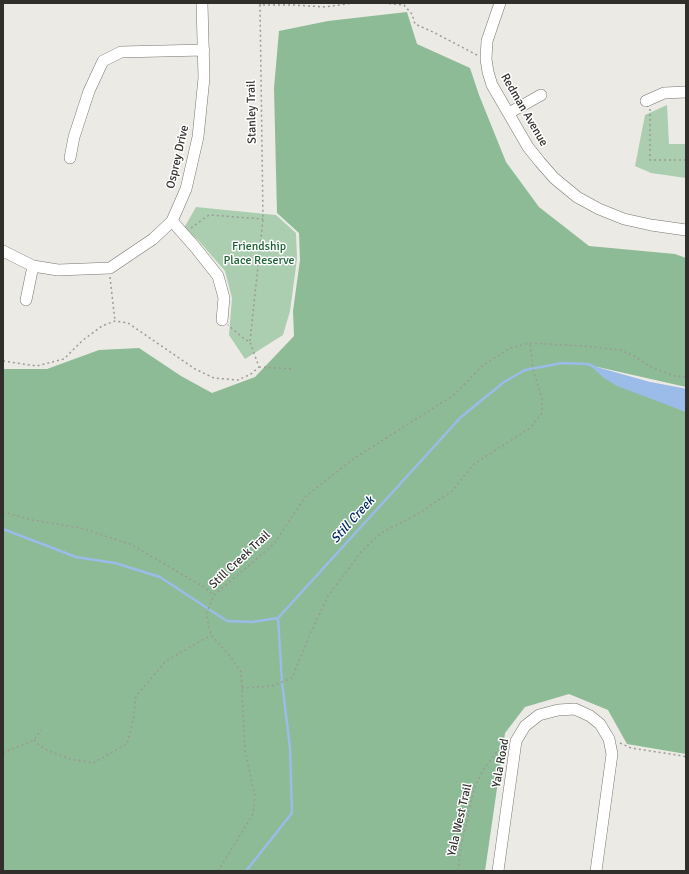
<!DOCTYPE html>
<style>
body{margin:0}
#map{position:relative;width:689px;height:874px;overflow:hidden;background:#eceae4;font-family:Signika,sans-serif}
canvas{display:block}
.frame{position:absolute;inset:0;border:4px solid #302f2c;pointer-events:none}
</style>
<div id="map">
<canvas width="689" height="874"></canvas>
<div class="frame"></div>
</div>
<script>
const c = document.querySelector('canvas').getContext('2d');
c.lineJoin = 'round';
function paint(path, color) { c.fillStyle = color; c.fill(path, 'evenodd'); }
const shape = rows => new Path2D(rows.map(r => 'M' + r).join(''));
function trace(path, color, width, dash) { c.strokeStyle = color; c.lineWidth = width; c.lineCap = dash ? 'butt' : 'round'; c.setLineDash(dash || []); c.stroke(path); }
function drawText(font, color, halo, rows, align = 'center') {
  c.font = font + ' Signika,sans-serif'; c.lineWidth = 3; c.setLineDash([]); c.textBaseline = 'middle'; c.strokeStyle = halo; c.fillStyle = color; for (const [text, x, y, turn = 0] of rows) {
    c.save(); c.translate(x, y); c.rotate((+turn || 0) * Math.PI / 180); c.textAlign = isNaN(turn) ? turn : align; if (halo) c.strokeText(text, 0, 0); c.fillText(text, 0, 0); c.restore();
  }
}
const green = shape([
 [667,105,669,144,686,144,686,178,651,173,635,166,645,115],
 [196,207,276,215,296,233,297,259,290,311,283,335,245,359,229,335,232,298,225,271,198,240,184,228]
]);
const forest = shape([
 [407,12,417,44,470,68,479,95,506,162,539,207,589,246,675,254,686,258,686,387,589,365,667,404,686,412,686,754,627,744,608,710,569,694,525,707,505,733,485,871,3,871,3,369,47,369,99,350,139,348,181,376,212,393,255,377,294,336,293,311,300,260,299,233,277,213,274,88,279,31,328,21]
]);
const water = shape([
 [588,364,599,369,649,383,686,390,686,412,617,386,604,378]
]);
const stream = shape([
 [3,529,76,557,115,563,160,577,227,621,252,622,278,618],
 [246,871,292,813,290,748,282,682,278,618,461,417,504,382,525,370,562,363,588,364,599,369,649,383,686,390]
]);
const path = shape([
 [260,3,260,5,294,5,325,7,353,3],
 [384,3,404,5,412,14,415,24,433,32,477,55],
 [650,109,650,160,686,160],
 [191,228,209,215,263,219],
 [110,277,115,321],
 [250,341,263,219,260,5],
 [3,361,37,366,64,359,83,340,102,326,115,321,128,323,195,369,214,378,238,380,251,374,259,367,250,342,243,338,228,325],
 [259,367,291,369],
 [3,512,32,520,81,528,130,544,204,587,214,595],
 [242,688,272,686,292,678,310,634,328,596,361,552,381,533,416,515,451,492,474,464,530,428,542,413,542,399,533,369,530,343],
 [34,740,40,746,49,751,70,759,93,763,127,744,133,721,136,696,166,661,211,635],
 [620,743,631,748,683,756,686,757],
 [3,753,34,740,41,730],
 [218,871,253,814,255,797,245,750,241,672,230,656,211,635,206,614,214,595,274,544,305,497,353,459,454,395,482,366,510,348,530,343,582,346,620,350,634,356,649,366,664,372,675,376,686,377],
 [458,871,461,847,474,789,483,770,496,753,506,746]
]);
const minor = shape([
 [500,3,487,41,486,59,488,72,492,85,528,147,540,162,554,178,577,197,599,209,624,219,651,225,686,230],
 [646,101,664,93,686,92],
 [509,113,541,95],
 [70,158,74,137,89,91,103,61,121,52,204,50],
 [172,221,195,247,218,276,224,298,222,320],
 [3,251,33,266,58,270,110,268,153,239,172,221,186,189,198,137,204,78,202,3],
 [26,300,33,266],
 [498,871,516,741,525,726,539,715,558,710,575,709,590,716,600,724,609,739,612,754,596,871]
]);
const streetNames = [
 ["Redman Avenue",524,110,60],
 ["Stanley Trail",252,112,-91],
 ["Osprey Drive",178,157,-77],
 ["Still Creek Trail",240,560,-43],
 ["Yala Road",501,763,-80],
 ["Yala West Trail",460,820,-77]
];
const parkNames = [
 ["Friendship",259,247],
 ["Place Reserve",259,261]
];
const waterNames = [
 ["Still Creek",353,520,-48]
];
paint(green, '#abceb1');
paint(forest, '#8cbb95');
paint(water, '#9bbbe9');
trace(stream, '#9bbbe9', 2.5);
trace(minor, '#777570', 12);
trace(path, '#9c9a95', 1.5, [2, 3]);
trace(minor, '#fff', 11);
drawText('12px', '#302f2c', '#fff', streetNames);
drawText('12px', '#1b6232', '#fff', parkNames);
drawText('italic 13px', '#012b60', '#fff', waterNames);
</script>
